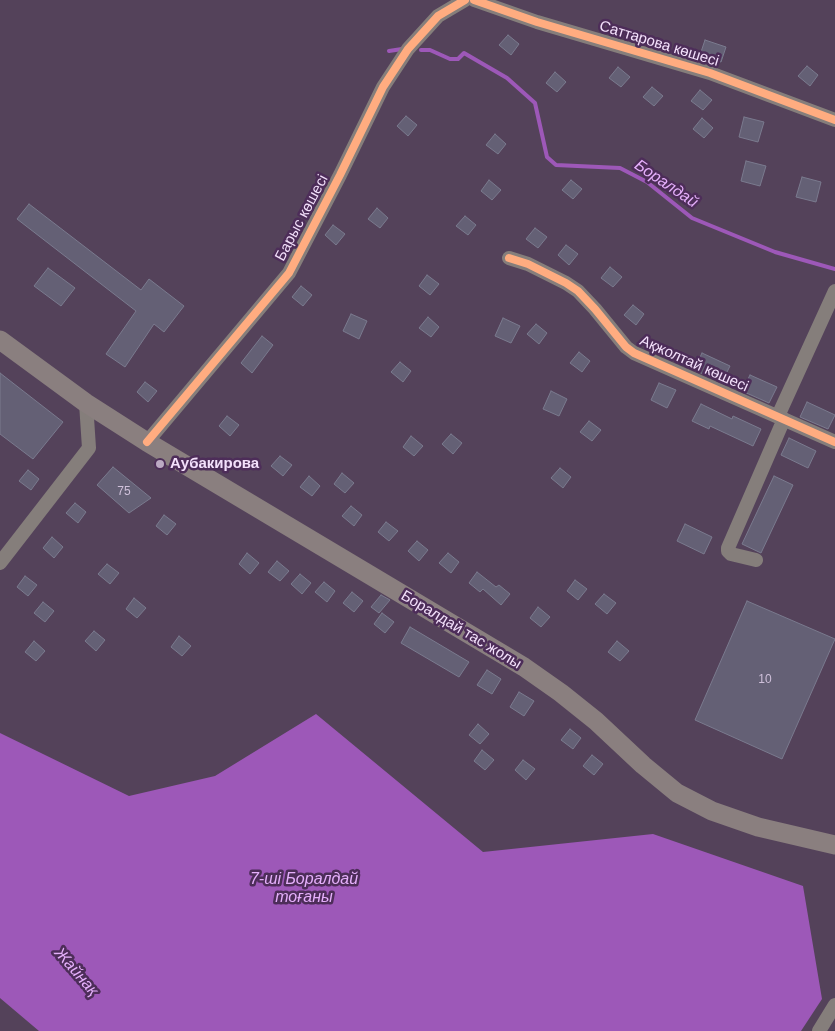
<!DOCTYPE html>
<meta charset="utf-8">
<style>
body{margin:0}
canvas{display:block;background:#54425a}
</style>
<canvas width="835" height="1031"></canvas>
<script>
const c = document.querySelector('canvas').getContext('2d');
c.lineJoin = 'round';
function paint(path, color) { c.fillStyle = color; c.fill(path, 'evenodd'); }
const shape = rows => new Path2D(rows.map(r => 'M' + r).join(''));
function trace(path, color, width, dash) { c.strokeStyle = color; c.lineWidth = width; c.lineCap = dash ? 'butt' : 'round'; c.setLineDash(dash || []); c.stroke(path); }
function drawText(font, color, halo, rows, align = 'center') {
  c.font = font + ' Helvetica,sans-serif'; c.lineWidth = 5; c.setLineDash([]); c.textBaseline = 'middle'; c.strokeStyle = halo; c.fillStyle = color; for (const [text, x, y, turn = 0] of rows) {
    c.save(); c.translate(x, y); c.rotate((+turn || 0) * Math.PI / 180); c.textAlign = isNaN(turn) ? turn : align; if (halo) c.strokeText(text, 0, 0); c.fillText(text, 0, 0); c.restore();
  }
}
const water = shape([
 [316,714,483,852,653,834,803,886,822,999,801,1031,39,1031,0,998,0,733,129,796,215,776]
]);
const stream = shape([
 [421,50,430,50,450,59,458,59,464,53,507,78,535,103,547,157,556,165,620,168,647,182,692,218,775,252,835,269],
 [389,51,402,49]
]);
const building = shape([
 [508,35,519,44,511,55,499,45,508,35],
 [705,40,726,47,721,62,700,55,705,40],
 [807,66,818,75,810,86,798,76,807,66],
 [618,67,630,77,621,87,609,78,618,67],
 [555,72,566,82,557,92,546,83,555,72],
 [652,87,663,96,654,106,643,97,652,87],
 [700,90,712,100,703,110,691,101,700,90],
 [406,116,417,125,408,136,397,126,406,116],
 [744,117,764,122,758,142,739,137,744,117],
 [702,118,713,128,704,138,693,129,702,118],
 [495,134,506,144,498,154,486,145,495,134],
 [746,161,766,166,760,186,741,181,746,161],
 [802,177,821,182,816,202,796,197,802,177],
 [489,180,501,190,492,200,481,191,489,180],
 [571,180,582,189,573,199,562,190,571,180],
 [29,204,141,290,149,279,184,306,164,332,154,324,125,367,106,354,136,311,17,219,29,204],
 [377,208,388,218,380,228,368,219,377,208],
 [465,216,476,225,468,235,456,226,465,216],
 [333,225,345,234,336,245,325,235,333,225],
 [535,228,547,237,538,248,526,239,535,228],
 [566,245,578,254,569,265,558,255,566,245],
 [610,267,622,277,613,287,601,278,610,267],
 [48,268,75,288,61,306,34,286,48,268],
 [427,275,439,284,430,295,419,286,427,275],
 [301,286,312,295,303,306,292,297,301,286],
 [633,305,644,314,636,325,624,315,633,305],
 [351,314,367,321,359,339,343,331,351,314],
 [428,317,439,327,431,337,419,328,428,317],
 [503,318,520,326,511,343,495,336,503,318],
 [536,324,547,333,539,344,527,334,536,324],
 [262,336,273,345,252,373,241,363,262,336],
 [579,352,590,361,582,372,570,363,579,352],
 [702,353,730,366,722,382,694,370,702,353],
 [400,362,411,371,403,382,391,372,400,362],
 [0,373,63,422,33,459,0,434,0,373],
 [750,375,777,387,769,403,742,391,750,375],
 [145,382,157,391,148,402,137,392,145,382],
 [659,383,676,390,667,408,651,400,659,383],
 [551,391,567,399,559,416,543,409,551,391],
 [807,402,835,415,828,429,800,417,807,402],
 [701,404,732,419,733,416,761,429,753,446,710,426,709,429,692,421,701,404],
 [227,416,239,425,230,436,219,426,227,416],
 [589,421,601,430,592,441,580,432,589,421],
 [451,434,462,443,453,454,442,444,451,434],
 [411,436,423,446,414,456,403,447,411,436],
 [789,438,816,451,808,468,781,455,789,438],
 [280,456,292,465,283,476,271,466,280,456],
 [113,467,151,498,129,513,97,485,113,467],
 [560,468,571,477,563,488,551,478,560,468],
 [28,470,39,479,31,490,19,481,28,470],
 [342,473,354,483,345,493,334,484,342,473],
 [309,476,320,486,312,496,300,487,309,476],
 [774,476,793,485,761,553,742,544,774,476],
 [75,503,86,512,78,523,66,513,75,503],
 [351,506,362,515,354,526,342,516,351,506],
 [164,515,176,524,167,535,156,526,164,515],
 [386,522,398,531,389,541,378,532,386,522],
 [685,524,712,537,704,554,677,541,685,524],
 [52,537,63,547,54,558,43,548,52,537],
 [417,541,428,550,419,561,408,551,417,541],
 [247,553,259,563,250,574,239,564,247,553],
 [448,553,459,562,451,573,439,563,448,553],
 [277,561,289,571,280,581,268,572,277,561],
 [107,564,119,573,110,584,98,574,107,564],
 [477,572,496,587,499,585,510,594,501,605,483,589,480,592,469,583,477,572],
 [300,574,311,583,302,594,291,584,300,574],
 [25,576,37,585,28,596,17,587,25,576],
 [575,580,587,589,578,600,567,591,575,580],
 [324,582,335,591,327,602,315,592,324,582],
 [352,592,363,601,354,612,343,603,352,592],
 [604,594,616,603,607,614,595,604,604,594],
 [381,595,390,600,379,613,371,607,381,595],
 [134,598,146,608,137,618,126,609,134,598],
 [747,601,835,639,782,759,695,720,747,601],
 [43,602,54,611,45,622,34,613,43,602],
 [538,607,550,617,541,627,530,618,538,607],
 [382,613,394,622,385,633,374,624,382,613],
 [410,627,469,662,459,677,401,643,410,627],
 [94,631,105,640,96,651,85,641,94,631],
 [179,636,191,646,182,656,171,647,179,636],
 [34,641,45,651,36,661,25,652,34,641],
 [617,641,629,651,620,661,608,652,617,641],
 [487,670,501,679,492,694,477,685,487,670],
 [519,692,534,701,524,716,510,707,519,692],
 [478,724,489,734,480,744,469,735,478,724],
 [570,729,581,738,573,749,561,740,570,729],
 [482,750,494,760,485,770,474,761,482,750],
 [592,755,603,764,594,775,583,766,592,755],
 [523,760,535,769,526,780,515,770,523,760]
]);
const street = shape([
 [474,0,537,22,710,73,835,120],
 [509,258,528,264,566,283,578,291,595,309,626,347,634,353,835,442],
 [778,416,835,291],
 [147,442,289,273,340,175,383,87,408,49,438,16,465,0],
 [756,560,731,554,728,551,728,548,784,419],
 [0,563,89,448,86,403],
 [819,1031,835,1005]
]);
const secondary = shape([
 [0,340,86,403,147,442,524,667,561,693,596,721,643,765,677,793,712,811,758,827,835,845]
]);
const cycleway = shape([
 [474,0,537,22,710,73,835,120],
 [509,258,528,264,566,283,578,291,595,309,626,347,634,353,835,442],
 [147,442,289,273,340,175,383,87,408,49,438,16,465,0]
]);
const markers = [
 [160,464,5,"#bba9c3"]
];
const numberNames = [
 ["75",124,492],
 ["10",765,680]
];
const streetNames = [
 ["Саттарова көшесі",659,44,17],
 ["Барыс көшесі",302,218,-62],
 ["Ақжолтай көшесі",694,364,24],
 ["Боралдай тас жолы",461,630,31]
];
const poiNames = [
 ["Аубакирова",170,464]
];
const waterNames = [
 ["Боралдай",666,184,34],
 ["7-ші Боралдай",304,880],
 ["тоғаны",304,898],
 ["Жайнақ",76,972,49]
];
paint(water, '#9d58b8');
trace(stream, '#9d58b8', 4);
paint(building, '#646075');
trace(building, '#7a7a8e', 1);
trace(street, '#857e7b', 14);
trace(secondary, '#8a7f7f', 19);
trace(cycleway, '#ffac80', 8);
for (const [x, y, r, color] of markers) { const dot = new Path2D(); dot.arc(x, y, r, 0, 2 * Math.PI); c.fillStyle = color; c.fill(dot); trace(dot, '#4d2d59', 2); }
drawText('12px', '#cfc0da', null, numberNames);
drawText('15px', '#f3e0fb', '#4d2d59', streetNames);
drawText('bold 15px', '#f3e0fb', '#4d2d59', poiNames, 'left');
drawText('italic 16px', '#e5affb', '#4d2d59', waterNames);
</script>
